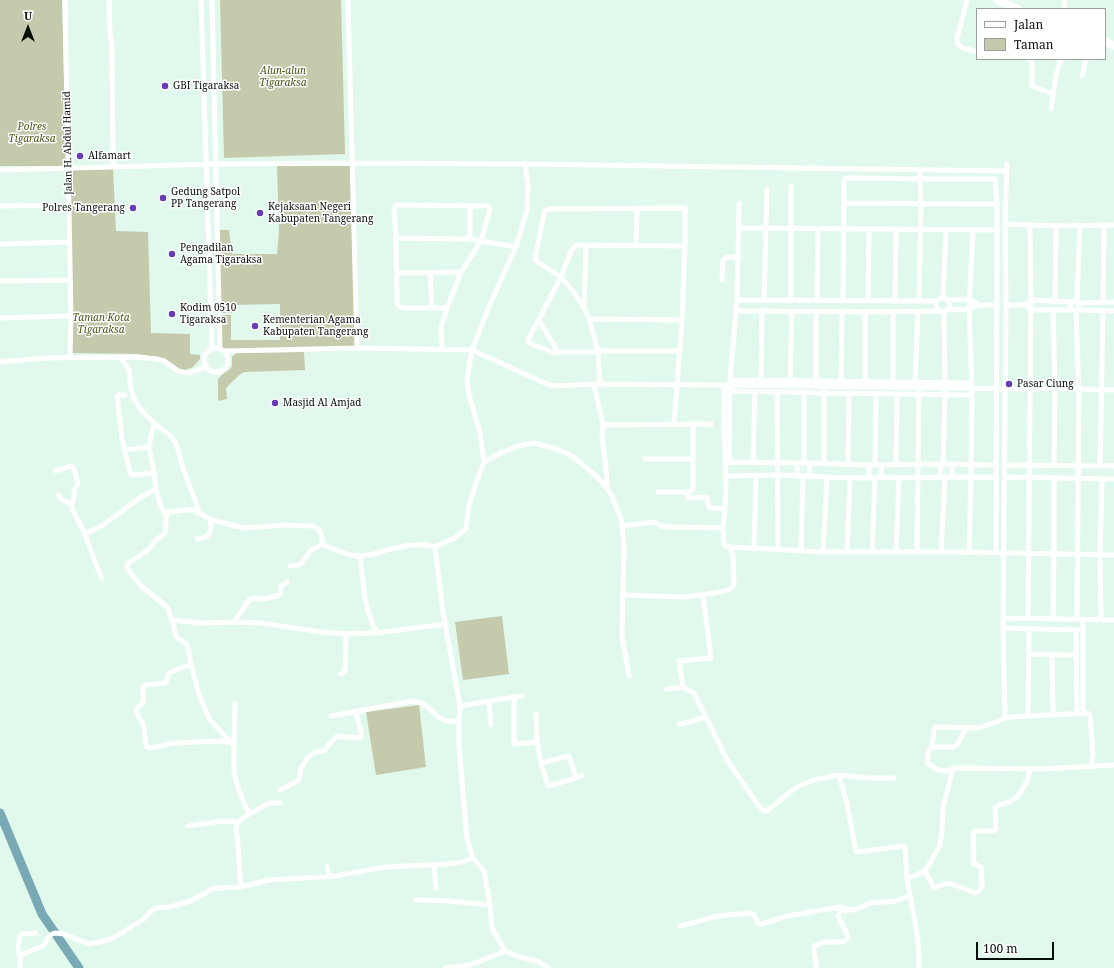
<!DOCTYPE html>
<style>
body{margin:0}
#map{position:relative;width:1114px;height:968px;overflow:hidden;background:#e1f8ed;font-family:"Noto Serif",serif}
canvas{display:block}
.legend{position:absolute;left:976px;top:8px;width:130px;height:52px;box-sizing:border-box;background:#fff;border:1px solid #9b9f9d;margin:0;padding:5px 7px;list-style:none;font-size:12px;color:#060e0a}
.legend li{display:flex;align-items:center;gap:8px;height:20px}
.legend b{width:20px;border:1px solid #9b9f9d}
.north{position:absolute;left:8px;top:8px;width:40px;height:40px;-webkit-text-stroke:3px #fff;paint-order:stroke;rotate:0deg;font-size:11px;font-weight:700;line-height:16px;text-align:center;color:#060e0a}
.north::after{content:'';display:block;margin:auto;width:14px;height:18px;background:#060e0a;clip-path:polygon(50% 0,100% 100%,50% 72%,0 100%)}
.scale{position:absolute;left:976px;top:942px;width:78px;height:18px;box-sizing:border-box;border:2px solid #060e0a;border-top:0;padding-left:5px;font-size:12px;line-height:14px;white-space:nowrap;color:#060e0a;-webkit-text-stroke:3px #fff;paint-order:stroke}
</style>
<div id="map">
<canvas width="1114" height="968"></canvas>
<ul class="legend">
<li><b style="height:5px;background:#fff"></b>Jalan</li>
<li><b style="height:11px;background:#c4caab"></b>Taman</li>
</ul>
<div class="north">U</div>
<div class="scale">100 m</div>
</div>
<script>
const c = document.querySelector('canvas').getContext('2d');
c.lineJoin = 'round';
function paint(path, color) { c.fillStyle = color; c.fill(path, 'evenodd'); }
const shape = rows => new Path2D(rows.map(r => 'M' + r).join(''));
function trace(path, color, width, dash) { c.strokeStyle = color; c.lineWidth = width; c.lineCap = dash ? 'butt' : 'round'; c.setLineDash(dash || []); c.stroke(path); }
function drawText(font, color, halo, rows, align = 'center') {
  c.font = font + ' "Noto Serif",serif'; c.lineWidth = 3; c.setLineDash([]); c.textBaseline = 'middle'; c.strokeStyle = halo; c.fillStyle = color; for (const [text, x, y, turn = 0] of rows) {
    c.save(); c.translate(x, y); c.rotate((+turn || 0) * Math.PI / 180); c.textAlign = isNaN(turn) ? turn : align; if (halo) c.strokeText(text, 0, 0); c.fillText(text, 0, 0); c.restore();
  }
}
const green = shape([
 [0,0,62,0,66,166,0,166],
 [220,0,341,0,345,154,224,158],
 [277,166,350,166,356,347,225,351,221,348,220,315,231,315,231,340,280,340,280,304,233,305,233,313,220,313,219,230,229,230,232,254,277,254,279,231],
 [113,169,116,231,148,232,151,333,190,334,190,354,200,355,200,359,193,367,185,370,180,369,166,359,137,354,72,353,69,170],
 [304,352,305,370,246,372,242,373,236,378,226,388,227,399,218,401,218,379,223,374,229,370,232,366,232,357,236,353],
 [502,616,509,674,463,680,455,622],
 [419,705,426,767,376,775,366,712]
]);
const river = shape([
 [0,813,42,914,79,968]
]);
const minor = shape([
 [65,0,71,316,70,357],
 [109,0,110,35,112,45,113,167],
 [201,0,212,349],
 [212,0,220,349],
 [348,0,357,348],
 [967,0,957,38,957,43,963,48,977,52],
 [1064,9,1065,0],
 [1029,59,1031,60,1032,62,1032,86,1053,94],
 [1082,76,1086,59],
 [1051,109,1056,76,1061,59],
 [1007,164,1005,224,1006,305,1003,628,1005,718,1011,717,1088,713,1090,715,1090,716,1093,755,1091,767],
 [0,170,215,164,352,163,525,164,1007,171],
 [844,203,997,204],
 [0,206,69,205],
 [1005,224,1056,226,1114,225],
 [739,228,997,230],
 [396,238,470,239,516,247],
 [470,239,470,206],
 [0,244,70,242],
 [636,246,637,209],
 [430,272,432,308],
 [397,273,461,272],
 [722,280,723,260,727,257,739,257],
 [0,281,70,280],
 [943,298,946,230],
 '936 305a7 7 0 1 1 14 0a7 7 0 1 1-14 0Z',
 [737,300,937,301],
 [764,300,767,189],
 [947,300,970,299,979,305],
 [791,301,791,186],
 [817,301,818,229],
 [843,301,844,180,846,178,852,178,920,179,920,170],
 [868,301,869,229],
 [895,301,896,229],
 [919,301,921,204,920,179,995,179,997,204,997,230,996,553],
 [1055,301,1056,226],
 [1077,301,1080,225],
 [1103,302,1104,225],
 [1078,303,1079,306,1077,310,1072,310,1070,308,1070,304,1074,301,1078,303,1114,302],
 [1006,305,1024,305,1031,300,1071,302],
 [584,307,586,246],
 [1028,308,1030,310,1072,310],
 [948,310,969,309,979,305,997,305],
 [1053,310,1055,388,1054,465],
 [1076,310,1079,395,1077,619],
 [1077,310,1114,311],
 [736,311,873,312,941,311],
 [944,312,945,384],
 [0,318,71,316],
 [589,319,682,320],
 [539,320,558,352],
 '204 360a12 12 0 1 1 24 0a12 12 0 1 1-24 0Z',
 [442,349,441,328,447,308,461,272,481,241,490,209,489,207,486,206,397,205,395,206,394,209,396,238,397,303,399,306,402,308,447,308],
 [225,351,357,348,472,350,549,385,554,386,594,384,730,385,1030,389,1055,388,1114,390],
 [597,351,679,351],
 [598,352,552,352,529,343,528,342,528,340,561,277,572,249,577,245,685,246],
 [120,357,129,370,131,389,133,396,136,402,141,410,155,424,170,435,176,443,183,468,200,514],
 [0,362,45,358,137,357,157,359,164,361,176,370,181,372,189,373,207,367],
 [730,380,971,383],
 [816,382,816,311],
 [841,382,842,312],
 [893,382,893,312],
 [915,382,918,312],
 [761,383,762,310],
 [824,383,824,464],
 [594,384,603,425,711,424],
 [600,384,598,352,589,319,584,308,575,294,561,277,536,261,535,259,544,214,545,211,548,209,685,208,685,246,682,320,674,424],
 [790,384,792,311],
 [724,385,724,425,726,476,725,509,723,528,724,544,726,546,730,547,823,552,969,552,1114,555],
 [865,385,865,312],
 [726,391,790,392,824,393,971,395],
 [777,392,778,549],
 [125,395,119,395,117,396,122,439,130,473,132,475,154,473],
 [155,424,152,431,149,447,154,473,156,489,161,507,164,512,169,512,184,510,194,510,210,519,231,525,245,528,284,525,313,526,317,528,321,533,323,544,325,546,350,555,360,556,374,554,387,550,410,545,425,545,435,547,443,612,460,706,459,721,459,746,467,839,473,858,484,871,490,905,492,928,505,951,519,957,537,961,549,968],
 [603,425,602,438,606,468,607,488],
 [124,450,149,447],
 [645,459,693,459],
 [484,462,503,452,518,446,534,443,554,448,572,456,595,475,607,488,612,496,621,519,622,526,624,545,622,636,629,676],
 [725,462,804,463,869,465,941,464,996,465],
 [729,462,730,380,737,300,739,203],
 [753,463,755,391],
 [804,463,804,393],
 [809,463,810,477],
 [848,464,849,393],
 [943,464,945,392],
 [952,464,952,477],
 [869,465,869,477],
 [875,465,876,394],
 [881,465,881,477],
 [896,465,897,394],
 [1005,465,1114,466],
 [1100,466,1103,311],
 [55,471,71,466,74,469,78,483,74,491,74,497,72,502,72,509,85,534,97,567,102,578],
 [726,476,778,475,850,478,995,477],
 [797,476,797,463],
 [940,477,941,464],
 [1005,477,1114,479],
 [658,492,687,492,692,491,693,490,693,424],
 [687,492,688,498,707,497,709,508,725,509],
 [58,495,62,500,71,504],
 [167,512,165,533,154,542,148,550,127,564,127,568,141,586,167,607,172,620,200,623,234,622,262,623,321,632,346,634,376,633,446,624],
 [622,526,654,522,661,526,670,527,723,528],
 [85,534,103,525,141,497,156,489],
 [197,539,204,538,209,535,211,528,210,519],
 [435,547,454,538,466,529,469,505,475,486,484,462,480,433,469,395,467,379,472,350,490,304,516,247,527,210,528,186,525,164],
 [754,549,756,475],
 [801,550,803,477],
 [847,551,850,478],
 [896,551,899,477],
 [917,551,919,392],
 [823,552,827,477],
 [872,552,875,477],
 [941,552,945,477],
 [969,552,971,477,972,388,969,309,973,230],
 [360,556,365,599,368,611,376,633],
 [290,566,300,565,311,550,323,544],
 [622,595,685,597,722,592,728,590,733,586,734,584,733,557,730,547],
 [1003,618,1114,620],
 [1028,618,1031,300,1030,224],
 [1053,618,1054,554,1054,478],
 [1101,619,1100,554,1102,479],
 [172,620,176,636,179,639,187,644,191,664,199,695,210,720,226,737,234,744,235,703],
 [234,622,250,599,253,598,260,599,269,598,279,595,281,592,281,586,287,582],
 [1003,628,1078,630],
 [1076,630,1077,714],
 [1029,654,1076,655],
 [1052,654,1053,715],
 [191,664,169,673,166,682,164,683,145,685,143,686,143,702,140,706,137,707,136,711,144,727,146,746,147,747,150,748,174,743,197,742,221,741,234,744,234,773,239,791,249,814],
 [341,674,343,673,345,671,346,634],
 [683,687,679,661,711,658,703,595],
 [666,689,683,687,691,691,694,693,727,760,760,808,764,811,767,811,790,792,799,786,817,779,839,775],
 [514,697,522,696],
 [489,701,491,725],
 [460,706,514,697,514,744,537,742,541,763,548,786,576,778],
 [536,714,537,742],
 [1083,714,1083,619],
 [331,716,413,701,421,703,429,708,438,717,446,721,459,721],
 [1028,716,1029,629],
 [679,724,690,722,706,717],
 [932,747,934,730,936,727,979,728,999,721,1005,718],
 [541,763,569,756,576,778,582,776],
 [953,769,944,771,938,770,933,767,927,762,928,752,932,747,954,747,957,745,966,728],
 [894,778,870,778,839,775,847,804,856,851,857,852,904,846,905,847,907,879],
 [280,790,299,780,301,768,308,757,314,753,325,750,329,744,337,736,359,738,361,737,361,733,356,712],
 [188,826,223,821,238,822],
 [434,864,436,888],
 [327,866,329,877],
 [925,871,934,888,944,884,949,883,975,893,978,892,982,887,982,883,981,867,974,864,973,833,975,831,992,831,995,830,996,829,995,808,999,805,1010,802,1016,798,1022,790,1027,781,1030,769],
 [241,887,238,846,236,828,238,822,249,814,270,803,280,803],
 [910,895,916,927,919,950,919,968],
 [416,900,449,901,490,905],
 [680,926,718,916,750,913,754,915,758,923,759,924,762,924,787,916,841,907,851,910,857,909,870,903,896,901,910,895,907,879,925,871,927,868,940,845,942,831,943,807,953,769,958,768,1040,769,1114,765],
 [20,960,18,946,20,937,22,934,36,933],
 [20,968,20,960,21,956,25,953,41,947,44,945,49,936,52,934,55,933,64,934,89,944,108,940,115,937,144,919,150,912,156,908,169,907,191,901,212,889,219,888,241,887,269,880,335,876,386,867,449,864,462,862,473,858],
 [446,968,470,965,505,951],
 [817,968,814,951,814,947,816,945,824,942,843,942,848,938,848,936,838,916,840,912,849,910]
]);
const primary = shape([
 [997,0,1018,9],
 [1105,41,1114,46]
]);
const markers = [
 [165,86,4,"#673db5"],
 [80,156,4,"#673db5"],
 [163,198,4,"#673db5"],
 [133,208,4,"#673db5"],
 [260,213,4,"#673db5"],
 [172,254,4,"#673db5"],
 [172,314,4,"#673db5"],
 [255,326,4,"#673db5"],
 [1009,384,4,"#673db5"],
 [275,403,4,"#673db5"]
];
const parkNames = [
 ["Alun-alun",283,71],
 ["Tigaraksa",283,83],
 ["Polres",32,127],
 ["Tigaraksa",32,139],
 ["Taman Kota",101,318],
 ["Tigaraksa",101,330]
];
const poiNames = [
 ["GBI Tigaraksa",173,86],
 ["Alfamart",88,156],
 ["Gedung Satpol",171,192],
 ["PP Tangerang",171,204],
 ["Kejaksaan Negeri",268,207],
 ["Kabupaten Tangerang",268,219],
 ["Polres Tangerang",125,208,"right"],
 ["Pengadilan",180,248],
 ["Agama Tigaraksa",180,260],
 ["Kodim 0510",180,308],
 ["Tigaraksa",180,320],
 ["Kementerian Agama",263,320],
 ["Kabupaten Tangerang",263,332],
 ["Pasar Ciung",1017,384],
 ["Masjid Al Amjad",283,403]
];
const streetNames = [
 ["Jalan H. Abdul Hamid",68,143,-91]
];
paint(green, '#c4caab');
trace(river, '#7aa9b6', 9);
trace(minor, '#fff', 5);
trace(primary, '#fff', 8);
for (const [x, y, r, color] of markers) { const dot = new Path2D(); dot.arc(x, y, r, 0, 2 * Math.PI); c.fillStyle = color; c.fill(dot); trace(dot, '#fff', 1.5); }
drawText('italic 10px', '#4a5113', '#fff', parkNames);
drawText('10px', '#060e0a', '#fff', poiNames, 'left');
drawText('10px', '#060e0a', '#fff', streetNames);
</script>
